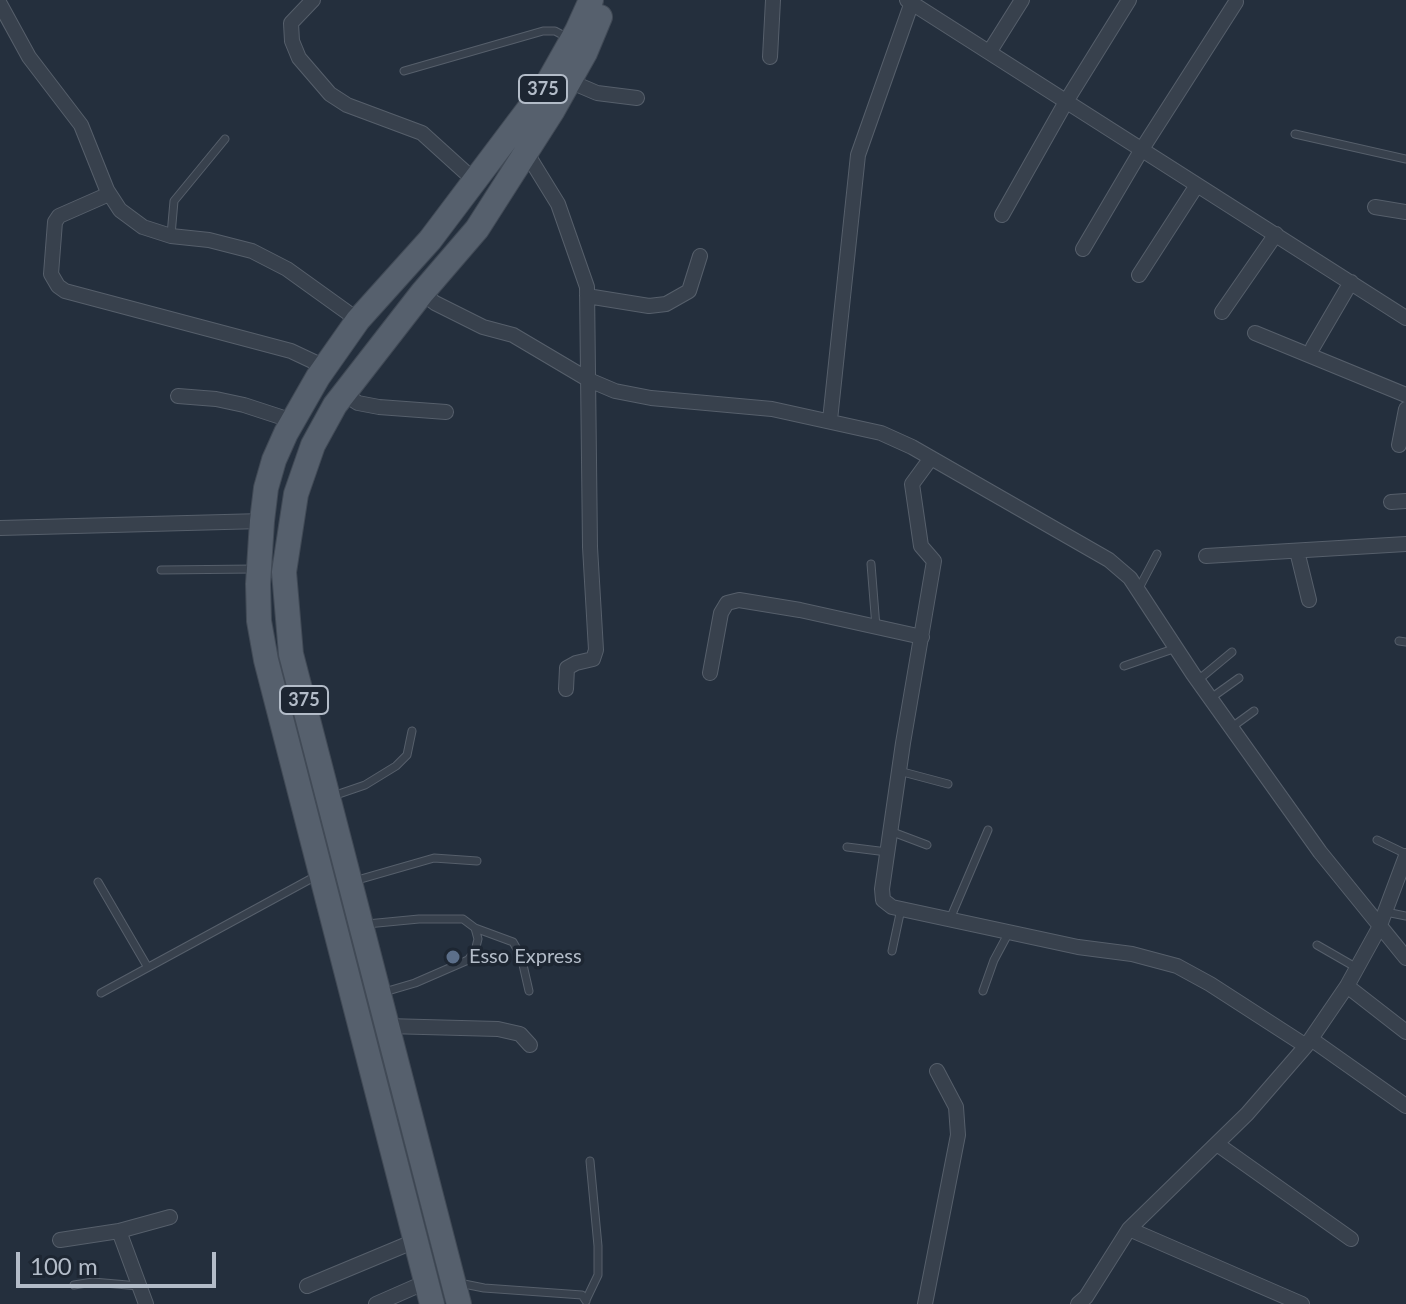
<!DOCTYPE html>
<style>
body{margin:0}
#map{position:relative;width:1406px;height:1304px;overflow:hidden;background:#242f3d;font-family:Lato,sans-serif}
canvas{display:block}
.scale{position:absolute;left:16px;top:1252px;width:200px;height:36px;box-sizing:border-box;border:4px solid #b3bcc8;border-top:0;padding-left:10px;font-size:24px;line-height:28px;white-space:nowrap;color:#b3bcc8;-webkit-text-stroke:6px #1d2632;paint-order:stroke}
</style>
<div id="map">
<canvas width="1406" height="1304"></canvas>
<div class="scale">100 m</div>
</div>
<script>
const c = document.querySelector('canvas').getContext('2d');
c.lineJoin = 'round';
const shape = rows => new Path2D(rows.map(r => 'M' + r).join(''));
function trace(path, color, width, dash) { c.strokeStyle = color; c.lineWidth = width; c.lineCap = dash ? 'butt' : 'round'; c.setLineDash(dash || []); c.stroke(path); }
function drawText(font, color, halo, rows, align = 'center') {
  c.font = font + ' Lato,sans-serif'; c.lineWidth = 7; c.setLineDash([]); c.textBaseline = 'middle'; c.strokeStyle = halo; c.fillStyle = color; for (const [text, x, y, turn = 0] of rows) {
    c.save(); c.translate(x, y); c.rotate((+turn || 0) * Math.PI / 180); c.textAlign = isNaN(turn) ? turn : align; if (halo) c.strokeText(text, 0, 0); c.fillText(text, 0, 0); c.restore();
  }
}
const lane = shape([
 [404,71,543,31,555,31,570,39],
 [1295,134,1406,159],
 [171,235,174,201,225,139],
 [871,564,876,627],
 [161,570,254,569],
 [1138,590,1157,554],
 [1399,641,1406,642],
 [1124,666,1176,648],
 [1197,681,1232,652],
 [1211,698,1239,678],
 [1232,727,1254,711],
 [899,771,948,784],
 [333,796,365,785,396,766,407,755,412,731],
 [890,831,927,845],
 [1377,840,1406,854],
 [847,847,887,852],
 [354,881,434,858,477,861],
 [98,882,147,966],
 [1386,912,1406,916],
 [950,919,988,830],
 [367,924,419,919,463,919,475,928,478,939,475,951,468,960,415,983,381,993],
 [475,928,513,942,521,956,529,991],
 [1317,945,1357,968],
 [892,951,901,909],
 [983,991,994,960,1009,932],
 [101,993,316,876],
 [459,1283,484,1288,582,1295,586,1301],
 [74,1285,93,1282,139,1286],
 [586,1300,598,1275,598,1246,590,1161]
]);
const street = shape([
 [313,0,291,23,292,41,299,58,330,94,347,105,422,133,475,181],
 [907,0,1406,318],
 [0,4,29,57,81,125,107,190,120,210,143,227,171,236,209,240,252,251,287,269,358,320],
 [990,51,1022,0],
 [770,57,773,0],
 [569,81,597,93,637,98],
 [526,152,558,204,587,287,590,547,596,650,593,659,576,663,567,668,566,689],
 [109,194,59,216,55,222,51,274,58,286,65,291,291,351,325,367],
 [1375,207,1406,212],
 [1002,215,1067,100,1129,0],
 [1083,249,1142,149,1236,2],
 [1139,275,1197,185],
 [422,293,435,303,483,327,513,335,589,380,615,391,651,398,772,409,881,433,912,447,1109,560,1130,578,1193,674,1320,852,1406,958],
 [587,296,649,306,666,304,689,291,700,256],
 [1222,312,1276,234],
 [1255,333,1406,395],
 [1313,347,1351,282],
 [344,394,358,403,379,407,446,412],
 [178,396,216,399,244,405,293,421],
 [830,420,858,155,912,2],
 [1399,445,1406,409],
 [931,458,912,484,921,546,934,561,903,743,882,889,883,900,892,907,1078,947,1132,954,1177,966,1210,984,1306,1046],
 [1391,502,1406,501],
 [0,528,262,521],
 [1297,551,1309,600],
 [1206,556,1406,544],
 [710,673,721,613,727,603,739,600,800,610,922,637],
 [1347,986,1406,1032],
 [387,1026,498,1029,520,1034,530,1045],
 [1311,1039,1406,1106],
 [1217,1144,1351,1239],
 [1129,1229,1302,1304],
 [119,1231,146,1304],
 [60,1240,119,1231,170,1217],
 [307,1286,415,1241],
 [376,1304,426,1282],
 [925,1304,958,1135,956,1107,937,1071],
 [1078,1304,1086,1297,1129,1229,1247,1114,1306,1046,1347,986,1379,928,1406,856]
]);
const primary = shape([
 [432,1304,266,660,259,621,258,584,262,521,266,488,274,460,286,433,318,377,358,320,430,240,546,86,577,31,591,0],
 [459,1304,291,654,284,572,296,494,313,445,335,405,422,293,477,229,553,110,585,53,600,17]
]);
const markers = [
 [453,957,8,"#5c6f8a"]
];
const shields = [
 [543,89,48],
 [304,700,48]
];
const shieldNames = [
 ["375",543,89],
 ["375",304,700]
];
const poiNames = [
 ["Esso Express",469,957]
];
trace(lane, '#565f6b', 9);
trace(street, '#565f6b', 16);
trace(primary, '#414a56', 26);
trace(lane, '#38414d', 7);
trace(street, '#38414d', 14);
trace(primary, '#56606d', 24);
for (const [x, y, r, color] of markers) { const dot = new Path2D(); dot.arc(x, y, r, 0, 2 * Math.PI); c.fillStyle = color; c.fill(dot); trace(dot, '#1d2632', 3); }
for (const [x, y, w] of shields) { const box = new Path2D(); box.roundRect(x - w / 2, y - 14, w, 28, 6); c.fillStyle = '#1d2632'; c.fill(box); trace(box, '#b3bcc8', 2); }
drawText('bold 18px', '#b3bcc8', null, shieldNames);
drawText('20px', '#b3bcc8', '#1d2632', poiNames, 'left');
</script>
